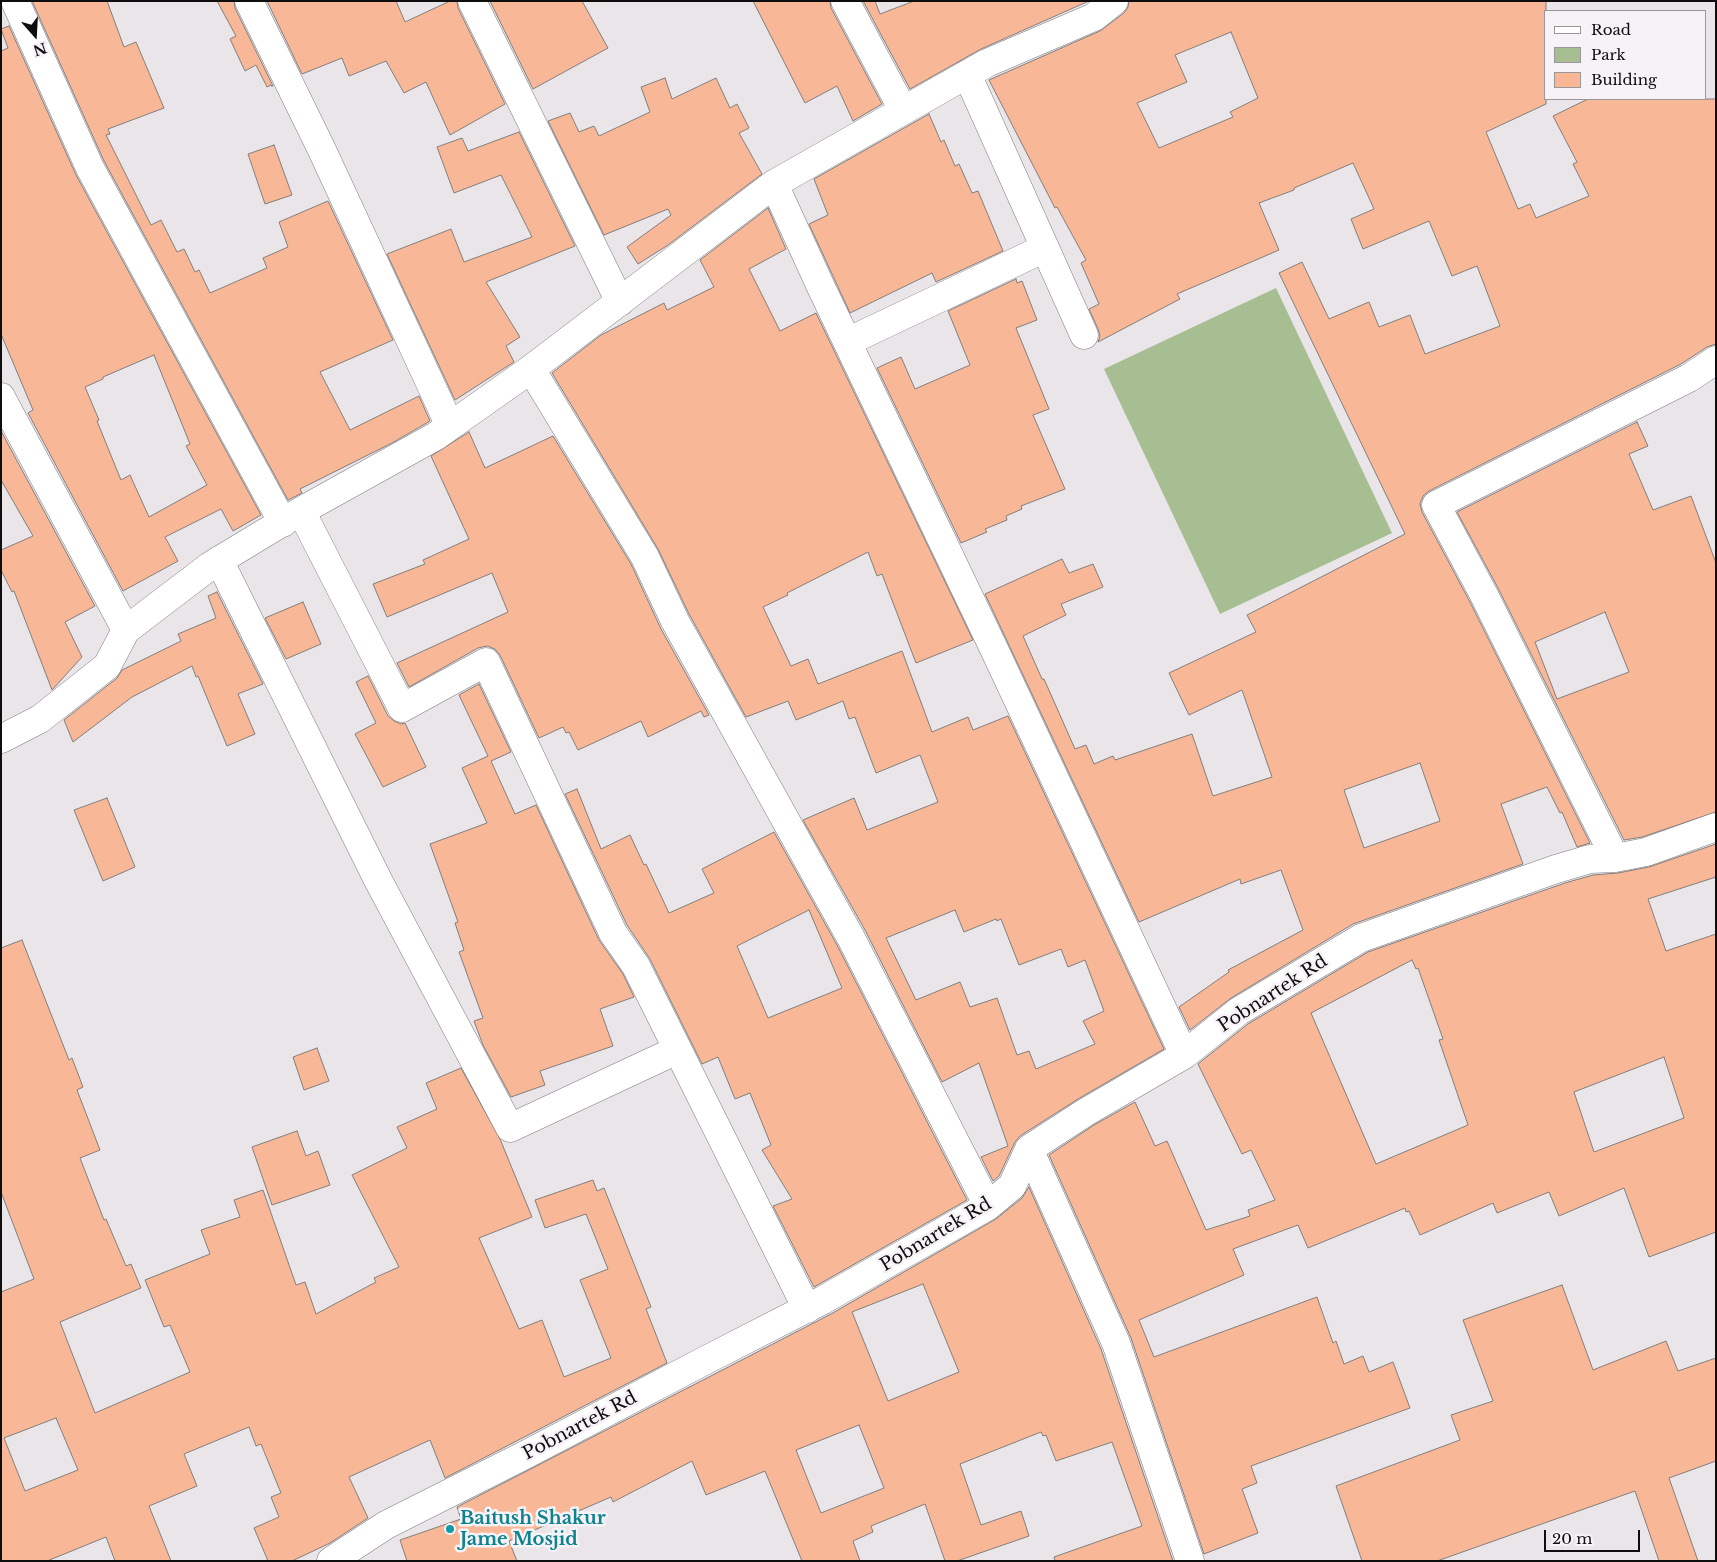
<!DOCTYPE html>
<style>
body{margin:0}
#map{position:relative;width:1717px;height:1562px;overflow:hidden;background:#e9e5e8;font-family:"Libre Baskerville",serif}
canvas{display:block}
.frame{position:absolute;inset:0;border:2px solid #0f0e0f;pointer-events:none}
.legend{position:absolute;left:1544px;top:10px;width:162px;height:90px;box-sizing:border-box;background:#f6f2f6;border:1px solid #9a979a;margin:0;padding:6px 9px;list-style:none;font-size:15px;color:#0f0e0f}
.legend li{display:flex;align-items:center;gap:10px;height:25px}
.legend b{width:25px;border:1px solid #9a979a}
.north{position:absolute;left:10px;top:10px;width:50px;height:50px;-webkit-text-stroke:4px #f6f2f6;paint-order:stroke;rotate:161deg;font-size:14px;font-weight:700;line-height:20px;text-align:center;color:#0f0e0f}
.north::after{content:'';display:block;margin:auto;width:18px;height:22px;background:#0f0e0f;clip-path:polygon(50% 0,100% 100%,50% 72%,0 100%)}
.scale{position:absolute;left:1544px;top:1530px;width:96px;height:22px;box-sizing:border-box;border:2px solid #0f0e0f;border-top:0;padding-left:6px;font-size:15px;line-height:18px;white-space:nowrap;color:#0f0e0f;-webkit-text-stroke:4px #f6f2f6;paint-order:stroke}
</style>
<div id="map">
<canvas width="1717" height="1562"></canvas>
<div class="frame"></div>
<ul class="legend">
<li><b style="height:6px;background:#fff"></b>Road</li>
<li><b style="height:14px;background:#a7be93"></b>Park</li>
<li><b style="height:14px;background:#f8b796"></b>Building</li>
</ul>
<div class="north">N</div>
<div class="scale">20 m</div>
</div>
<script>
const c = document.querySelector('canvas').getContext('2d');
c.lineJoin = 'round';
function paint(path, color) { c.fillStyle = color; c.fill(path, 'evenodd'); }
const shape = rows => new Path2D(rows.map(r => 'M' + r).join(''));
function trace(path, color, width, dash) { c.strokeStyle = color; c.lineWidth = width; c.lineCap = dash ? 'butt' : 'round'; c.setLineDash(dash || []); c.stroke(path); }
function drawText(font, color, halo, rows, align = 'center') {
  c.font = font + ' "Libre Baskerville",serif'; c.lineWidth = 5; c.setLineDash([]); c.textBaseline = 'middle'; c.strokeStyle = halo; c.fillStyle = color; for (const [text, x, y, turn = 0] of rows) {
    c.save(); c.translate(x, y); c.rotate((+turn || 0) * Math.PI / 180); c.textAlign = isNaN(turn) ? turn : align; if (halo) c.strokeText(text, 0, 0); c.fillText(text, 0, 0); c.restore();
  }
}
const green = shape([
 [1276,288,1392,533,1220,614,1104,369]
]);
const building = shape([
 [32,1,107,1,124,47,136,42,164,108,108,129,110,134,106,135,151,225,161,220,177,252,184,249,195,272,199,270,210,293,267,268,263,258,288,247,279,222,328,201,393,340,320,372,350,430,419,396,430,421,392,443,300,489,302,493,288,500,104,161,32,1],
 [217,1,234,1,235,8,273,86,271,86,271,85,267,87,256,65,245,71,230,39,236,36,217,1],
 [267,1,396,1,405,22,450,1,457,1,458,8,505,104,450,135,426,82,404,93,386,61,349,76,342,58,302,74,267,1],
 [490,1,582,1,608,48,533,89,490,1],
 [753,1,830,1,831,8,882,104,853,121,837,86,805,103,753,1],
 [863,1,875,1,880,14,914,1,1089,1,981,49,910,89,863,1],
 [1129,1,1546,1,1546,104,1486,132,1518,209,1530,204,1536,218,1589,196,1573,164,1577,162,1553,116,1588,99,1716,99,1716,344,1707,347,1681,364,1429,491,1423,496,1420,504,1422,512,1470,602,1590,843,1577,847,1562,812,1560,813,1547,787,1501,804,1523,864,1353,924,1231,998,1190,1030,1179,1007,1229,972,1228,970,1303,930,1281,870,1241,884,1240,879,1139,922,985,594,1062,559,1069,573,1093,564,1103,587,1061,604,1066,615,1023,636,1042,679,1044,679,1075,749,1086,745,1094,764,1113,756,1115,760,1192,734,1213,796,1272,777,1242,690,1189,715,1169,673,1256,632,1247,615,1405,534,1279,273,1302,262,1329,319,1369,302,1379,327,1410,315,1425,354,1500,326,1477,266,1452,276,1429,221,1363,249,1351,219,1374,209,1353,163,1294,188,1294,190,1259,203,1279,250,1177,294,1180,299,1098,342,1100,336,1098,329,1089,309,1099,304,1081,263,1086,260,1057,207,1055,208,989,80,1100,31,1124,13,1128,7,1129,1],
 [1231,32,1258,98,1230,112,1233,117,1159,148,1137,103,1187,82,1175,55,1231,32],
 [1420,763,1440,821,1364,848,1344,790,1420,763],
 [9,26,76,175,261,515,233,531,221,509,165,537,178,561,123,591,28,413,33,410,1,334,1,51,8,48,1,29,9,26],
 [154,355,190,444,186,446,207,485,149,517,130,475,121,480,97,421,99,420,85,387,103,379,103,377,154,355],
 [665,78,672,99,716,78,730,108,737,104,749,128,739,133,762,174,668,245,638,264,627,247,671,215,668,209,604,235,548,121,570,113,579,132,594,126,599,136,650,112,641,87,665,78],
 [929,114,941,142,944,140,955,166,959,164,972,193,978,191,1003,251,936,282,932,273,850,313,809,224,828,215,814,179,929,114],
 [519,132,575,246,486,282,520,337,506,346,514,362,455,400,387,254,451,229,464,262,532,237,501,175,454,193,437,147,462,138,468,151,519,132],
 [274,145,292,195,265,204,248,154,274,145],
 [768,208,786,249,749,269,780,331,816,313,973,640,916,663,882,574,877,576,868,552,787,593,788,595,763,607,791,666,808,659,818,684,902,651,932,732,968,717,973,730,1008,716,1164,1049,1078,1099,1020,1136,1015,1142,999,1176,993,1181,981,1157,1008,1146,979,1063,942,1082,865,930,803,820,854,798,867,830,938,802,920,755,876,773,855,717,849,719,843,701,796,720,788,701,746,717,689,614,658,549,552,373,601,335,664,303,667,310,714,287,700,260,768,208],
 [955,910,964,932,996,919,997,921,1001,919,1019,965,1061,949,1068,967,1085,960,1104,1011,1083,1021,1095,1044,1036,1069,1029,1051,1017,1055,997,998,970,1007,960,982,916,1000,886,938,955,910],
 [1016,279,1017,283,1022,281,1037,320,1016,328,1049,409,1033,415,1065,489,1021,506,1022,509,1006,516,1007,520,985,529,987,532,961,543,877,368,901,357,915,389,970,365,948,311,1016,279],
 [1637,422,1648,446,1629,454,1653,510,1691,496,1716,563,1716,812,1642,837,1624,840,1498,588,1457,512,1637,422],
 [1605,612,1629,672,1557,699,1535,642,1605,612],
 [1,431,95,606,65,622,82,657,52,690,14,591,12,592,1,570,1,550,33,536,1,480,1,431],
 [469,432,485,468,553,436,631,564,661,629,709,715,704,717,701,711,648,737,641,721,578,750,569,732,566,733,563,727,539,738,500,655,495,649,487,646,478,648,409,687,397,663,508,612,492,573,387,617,373,584,425,564,423,560,469,539,431,456,469,432],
 [217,592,263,684,238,694,255,734,227,746,198,676,196,677,192,666,132,697,73,742,64,720,117,678,122,670,181,641,178,634,216,618,208,596,217,592],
 [303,602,321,644,286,659,265,618,303,602],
 [368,676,388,716,394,721,401,724,405,723,426,767,383,787,355,734,376,723,356,682,368,676],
 [479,684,511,752,491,761,515,814,536,805,599,940,623,974,634,997,600,1009,613,1046,540,1071,545,1085,511,1097,483,1045,474,1021,483,1018,459,952,464,950,455,923,458,922,430,844,487,823,462,768,488,756,459,695,479,684],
 [577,789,601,849,630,835,644,865,646,864,669,913,714,893,702,869,774,832,837,945,967,1200,814,1287,773,1206,792,1199,762,1150,771,1145,750,1093,735,1099,718,1057,702,1064,650,959,627,925,565,794,577,789],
 [809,910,842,988,768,1018,737,946,809,910],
 [107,798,135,867,103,881,74,810,107,798],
 [1716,844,1716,877,1648,899,1666,951,1716,934,1716,1232,1649,1257,1624,1188,1559,1216,1549,1192,1497,1213,1493,1203,1420,1235,1409,1211,1406,1212,1405,1208,1308,1248,1298,1225,1233,1249,1244,1275,1139,1320,1154,1357,1317,1297,1333,1343,1336,1341,1344,1364,1363,1356,1369,1372,1393,1362,1410,1408,1251,1466,1257,1483,1242,1489,1258,1533,1204,1554,1131,1338,1049,1155,1094,1125,1135,1102,1155,1146,1167,1141,1206,1230,1250,1216,1248,1210,1275,1200,1251,1150,1242,1154,1198,1064,1248,1024,1368,952,1565,883,1593,875,1618,873,1649,867,1716,844],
 [1412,960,1416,969,1418,968,1443,1039,1439,1040,1468,1125,1376,1164,1311,1013,1412,960],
 [1664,1057,1684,1118,1594,1152,1574,1092,1664,1057],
 [22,940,69,1060,72,1058,83,1087,77,1090,100,1150,80,1158,104,1220,106,1219,126,1266,131,1264,141,1288,60,1322,95,1413,190,1372,170,1325,164,1327,145,1280,210,1254,201,1230,240,1217,234,1200,263,1190,296,1285,305,1282,316,1314,376,1282,374,1278,399,1267,352,1175,407,1148,397,1127,437,1109,426,1083,461,1068,500,1139,532,1217,479,1238,519,1329,542,1320,564,1377,611,1358,580,1280,608,1269,586,1214,545,1228,535,1200,593,1180,597,1191,604,1188,651,1307,646,1309,667,1363,445,1478,430,1440,349,1477,368,1518,330,1543,292,1561,268,1561,254,1528,279,1517,271,1497,281,1493,261,1444,256,1446,249,1427,184,1454,197,1486,149,1506,171,1561,115,1561,106,1537,47,1561,1,1561,1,1292,34,1279,1,1192,1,948,22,940],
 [56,1418,78,1470,25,1491,4,1438,56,1418],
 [317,1048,329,1081,304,1090,293,1057,317,1048],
 [297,1131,306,1156,318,1151,330,1185,272,1205,252,1147,297,1131],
 [1029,1187,1101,1349,1173,1561,1055,1561,1054,1557,1142,1526,1112,1442,1056,1461,1046,1435,1043,1436,1041,1432,960,1464,981,1525,1021,1511,1029,1536,957,1561,945,1561,925,1504,871,1526,873,1532,853,1541,860,1561,802,1561,765,1471,706,1495,692,1461,613,1502,611,1497,509,1541,517,1561,407,1561,400,1540,461,1519,457,1507,831,1314,996,1219,1022,1198,1029,1187],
 [923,1284,959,1372,888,1401,852,1312,923,1284],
 [859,1425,884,1488,821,1513,796,1450,859,1425],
 [1562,1285,1593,1370,1666,1341,1678,1371,1716,1358,1716,1461,1669,1478,1698,1561,1659,1561,1635,1491,1437,1561,1362,1561,1336,1486,1460,1440,1451,1415,1493,1401,1463,1320,1562,1285]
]);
const minor = shape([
 [15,1,90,168,283,523],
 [249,1,321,148,450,426],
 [472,1,620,302],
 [845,1,903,110],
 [967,74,1084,335],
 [774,184,820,285,994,649,1184,1055],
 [847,342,1045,248],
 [531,369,645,557,675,621,851,938,988,1206],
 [1,397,126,630],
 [301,511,402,708,486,662,613,933,636,966,807,1309],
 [219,560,378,880,510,1128,677,1050],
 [1,739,40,719,107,666,126,630,210,566,301,511,436,436,531,369,774,184,987,63,1094,17,1114,1],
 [1615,858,1484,595,1436,505,1689,378,1716,360],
 [1029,1149,1116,1343,1190,1561],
 [331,1561,386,1525,525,1455,704,1361,823,1300,988,1206,1012,1186,1029,1149,1086,1112,1184,1055,1239,1011,1361,938,1556,869,1590,859,1615,858,1646,852,1716,827]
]);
const markers = [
 [450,1529,5,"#0f9aa8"]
];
const streetNames = [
 ["Pobnartek Rd",1273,994,-33],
 ["Pobnartek Rd",936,1235,-31],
 ["Pobnartek Rd",580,1426,-28]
];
const cultureNames = [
 ["Baitush Shakur",460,1519],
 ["Jame Mosjid",460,1540]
];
paint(green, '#a7be93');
paint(building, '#f8b796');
trace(building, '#827e7c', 1);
trace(minor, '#807c80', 29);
trace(minor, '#fff', 28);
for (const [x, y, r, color] of markers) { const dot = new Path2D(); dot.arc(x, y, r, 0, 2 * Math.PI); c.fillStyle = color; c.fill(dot); trace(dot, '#f6f2f6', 2); }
drawText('18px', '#0f0e0f', '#f6f2f6', streetNames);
drawText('bold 18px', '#0d838f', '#f6f2f6', cultureNames, 'left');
</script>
